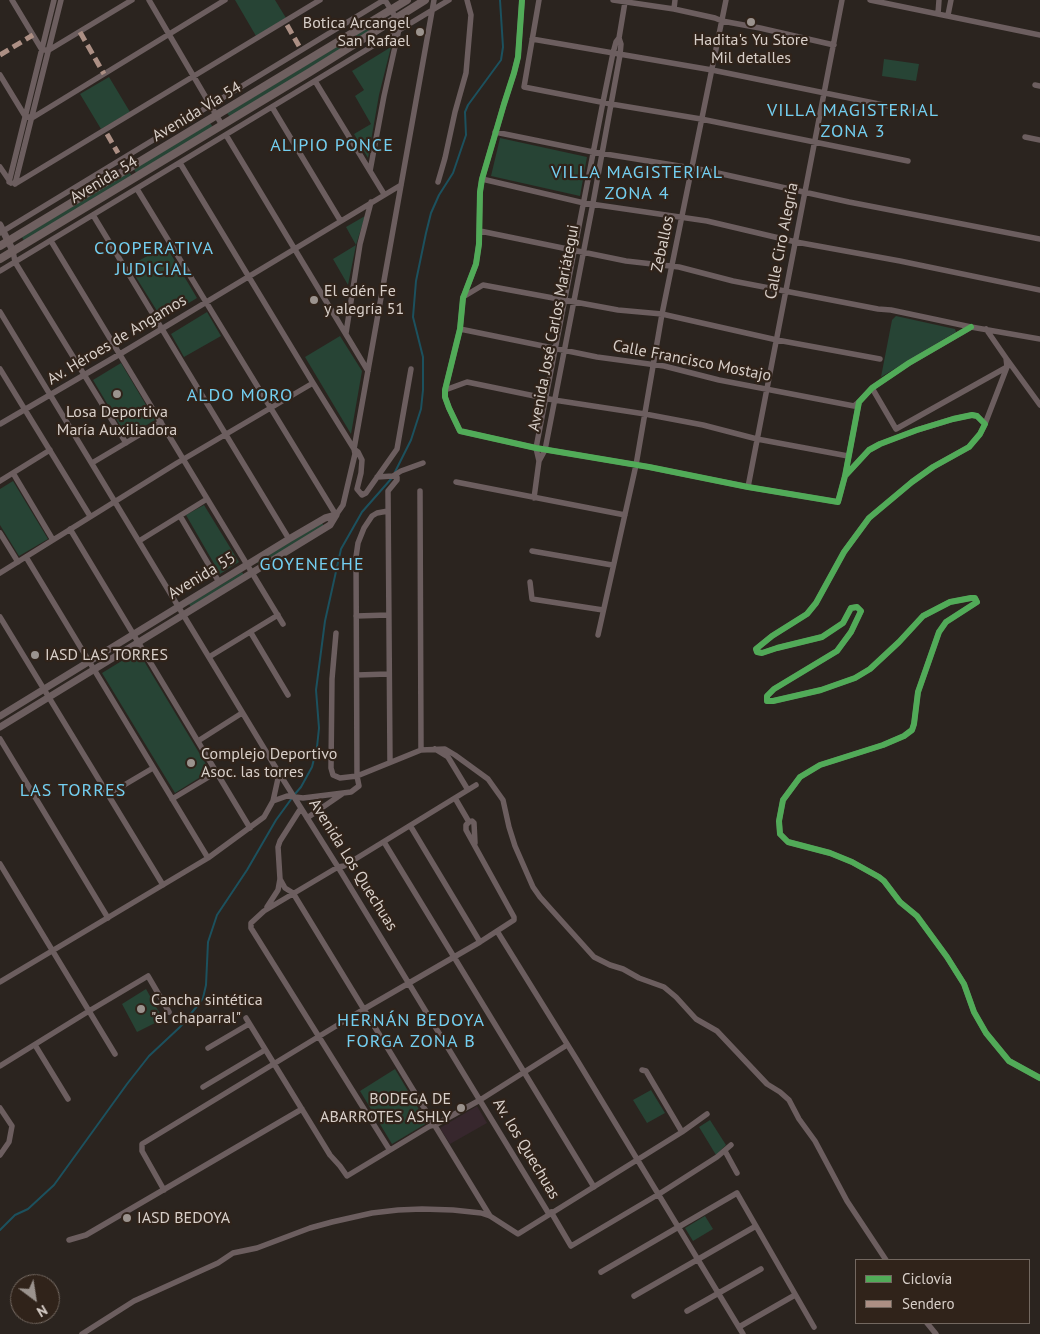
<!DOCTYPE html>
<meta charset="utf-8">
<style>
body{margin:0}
#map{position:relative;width:1040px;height:1334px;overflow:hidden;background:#2b241f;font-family:"PT Sans",sans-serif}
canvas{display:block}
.legend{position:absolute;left:855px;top:1259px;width:175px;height:65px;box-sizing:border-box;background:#30231a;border:1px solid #736860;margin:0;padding:6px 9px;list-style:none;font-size:15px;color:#d8cfc9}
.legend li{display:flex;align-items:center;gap:10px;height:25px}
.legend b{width:25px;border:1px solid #736860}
.north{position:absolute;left:10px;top:1274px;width:50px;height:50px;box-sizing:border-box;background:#30231a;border:1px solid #736860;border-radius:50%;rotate:149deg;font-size:14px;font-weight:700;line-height:20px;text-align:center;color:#d8cfc9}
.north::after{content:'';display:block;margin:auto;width:18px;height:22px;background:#9b938e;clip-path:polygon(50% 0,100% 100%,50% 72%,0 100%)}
</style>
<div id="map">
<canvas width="1040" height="1334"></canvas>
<ul class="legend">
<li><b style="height:6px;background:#51ab58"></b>Ciclovía</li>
<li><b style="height:6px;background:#ac8f84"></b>Sendero</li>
</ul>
<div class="north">N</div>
</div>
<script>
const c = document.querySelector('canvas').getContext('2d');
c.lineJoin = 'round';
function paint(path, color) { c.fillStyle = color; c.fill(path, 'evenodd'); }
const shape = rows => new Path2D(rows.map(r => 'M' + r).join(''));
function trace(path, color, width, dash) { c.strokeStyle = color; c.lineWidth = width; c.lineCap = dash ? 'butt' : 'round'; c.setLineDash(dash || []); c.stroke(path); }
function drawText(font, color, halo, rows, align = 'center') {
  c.font = font + ' "PT Sans",sans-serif'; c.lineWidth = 4.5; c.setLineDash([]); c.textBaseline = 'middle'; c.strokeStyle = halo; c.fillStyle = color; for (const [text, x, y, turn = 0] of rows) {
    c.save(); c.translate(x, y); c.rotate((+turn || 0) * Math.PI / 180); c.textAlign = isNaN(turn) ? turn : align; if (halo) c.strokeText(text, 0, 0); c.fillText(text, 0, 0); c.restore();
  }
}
const education = shape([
 [477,1106,487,1123,450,1144,440,1128]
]);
const green = shape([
 [235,0,275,0,286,18,256,36],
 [376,23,378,26,230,117,227,113],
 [391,47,379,95,368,158,354,134,371,124,355,96,364,90,352,71],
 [884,59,919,64,916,81,882,76],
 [109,77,130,112,101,129,80,94],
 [210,123,213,127,136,173,134,169],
 [500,138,587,157,580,196,491,176],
 [129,172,132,176,24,241,22,237],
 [365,216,356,245,348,285,333,259,356,245,346,227],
 [166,246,197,298,162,319,129,266],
 [207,312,221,336,184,357,171,334],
 [896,316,955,329,956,332,881,377,892,320],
 [340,336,362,371,351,434,305,357],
 [121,363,155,420,127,437,93,380],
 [13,481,48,539,19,556,0,525,0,489],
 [204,505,239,562,220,574,186,515],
 [322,523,324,526,259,565,257,562],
 [242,572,244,575,191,607,189,604],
 [138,651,210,771,175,793,102,673],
 [146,989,163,1019,137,1032,122,1004],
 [395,1069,427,1123,392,1144,360,1091],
 [651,1090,665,1113,647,1123,633,1100],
 [710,1120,726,1145,716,1155,699,1127],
 [705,1216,713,1229,693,1241,685,1228]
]);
const stream = shape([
 [395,472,411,440,421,409,423,390,423,357,413,317,416,281,426,233,431,213,439,195,453,173,466,135,465,112,468,105,501,60,503,47,500,0],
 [295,794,301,787,312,767,317,747,319,728,316,690,325,621,341,549,362,512,391,479],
 [0,1230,15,1215,28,1209,54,1185,127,1084,149,1056,180,1027,198,1005,203,998,206,985,208,942,217,915,247,870,276,820,292,798]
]);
const minor = shape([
 [12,0,42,50,49,50,132,0],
 [149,0,222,125],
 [522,0,518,57,514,73,504,104,482,179,480,192,479,244,476,264,463,298,460,329,445,390,445,397,449,408,460,431,536,448,649,467,748,487,838,502,845,476,859,402,872,388,909,363,971,327],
 [539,0,524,87,611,104,701,119,908,161],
 [613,0,674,9,715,18,722,21,760,28,834,45],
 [870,0,1040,35],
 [674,9,675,0],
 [938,14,939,0],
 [948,15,951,0],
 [532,39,712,70,918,112],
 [0,75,25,116,32,118,225,0],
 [315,81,384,194],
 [1035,85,1040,86],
 [272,107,340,220],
 [495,132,593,152,704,170,849,202,1040,239],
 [226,135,368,371],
 [1025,137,1040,140],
 [180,163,313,383,354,449,358,452,362,460,361,473,357,489,362,495,366,493,397,449,411,369],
 [0,167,11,183],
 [370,171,384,96,399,29,396,18,385,0],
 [482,179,584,203,707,221,796,242,900,261,1040,290],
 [9,182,54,0],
 [438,182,445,158,455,112,466,73,471,15,467,0],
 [15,184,320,0],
 [15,184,61,0],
 [137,189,336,515,343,505,355,454,354,449,434,0],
 [93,215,289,539],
 [480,231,626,261,679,267,733,281,878,309,891,310,971,327,1040,339],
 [0,233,384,0],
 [51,241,283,624],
 [13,251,15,262,126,443],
 [0,271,449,0],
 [463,297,483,285,618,310,662,314,777,340,880,359],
 [0,312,279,773,338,867,549,1214],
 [460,329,597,357,664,366,719,380,854,406,859,402],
 [346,333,360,244,371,202],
 [1006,358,1040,405],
 [0,369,90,516],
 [872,388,896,429,1007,367],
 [445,390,467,382,554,400,645,414,703,425,757,439,848,456],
 [0,424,120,354,401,185],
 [985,424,1007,367,1006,358,986,329],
 [539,461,545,450,593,203,620,55,621,44,619,38],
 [92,463,161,422],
 [13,473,53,540],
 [393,476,401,471,423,463],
 [845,476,869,450,880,444,917,430,953,419,972,415,977,416,985,424,980,434,969,447,933,467,912,482,869,518,844,552,816,603,807,614,772,636,756,649,757,652,762,653,777,648,822,637,843,623,851,608,857,607,861,611,851,632,837,651,774,689,767,696,767,701,773,701,821,690,855,678,870,669,899,642,923,616,950,602,971,598,975,598,977,602,946,622,939,632,918,692,914,724,912,730,904,736,883,745,820,765,800,777,783,800,779,821,780,834,788,842,830,853,852,862,879,877,884,881,900,902,917,916,947,957,964,984,974,1012,986,1033,1009,1061,1040,1078],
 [377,477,393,476,397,477,397,480,388,491,390,762],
 [0,481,50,450],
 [456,482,625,515],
 [748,487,842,0],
 [420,491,421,750],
 [534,498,539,461,536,448,603,102,613,53,616,42,619,38,625,2,623,0],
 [180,516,219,582],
 [70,529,250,828],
 [0,533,18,562],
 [139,541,207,499],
 [532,551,612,565],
 [26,557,208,858],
 [0,573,177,463,313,383],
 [530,582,532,599,603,610],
 [356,616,388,615],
 [0,617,163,885],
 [251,633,288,695],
 [336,633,332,679,331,768,333,775,340,778,357,776,421,750,445,749,455,755,488,779,503,800,509,827,515,846,533,887,540,897,594,957,610,965,623,969,639,978,664,987,676,997,696,1019,717,1031,767,1084,780,1092,789,1100,799,1119,815,1141,847,1201,886,1260],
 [598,635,636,465,662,314,726,0],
 [209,657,278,615],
 [357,675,388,674],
 [0,739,108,918],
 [198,741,242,713],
 [435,749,448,757,468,790],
 [109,794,153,768],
 [455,798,469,822,472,821,474,823,475,843],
 [172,799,217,772],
 [273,801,279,774],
 [307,818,342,794],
 [411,827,480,942],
 [384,842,594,1187],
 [0,864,115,1054],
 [280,879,285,888,293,893,490,1216],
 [267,907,278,890,280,879,278,847,280,841,301,808],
 [497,931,577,1060,743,1334],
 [0,982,208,858,264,817,273,801,287,796,303,798,351,792,359,786,357,776,356,557,358,543,364,528,372,516,377,513,388,511],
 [246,1018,330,1155,340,1166,347,1176,430,1126,435,1125,480,1100,567,1045],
 [35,1045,68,1099],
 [208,1048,249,1024],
 [0,1066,89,1011,148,976,169,1012],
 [642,1070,646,1071,682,1132],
 [203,1087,265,1050],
 [0,1108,12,1126,9,1142,0,1155],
 [389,1149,251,928,251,923,264,911,338,867,344,866,476,785],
 [725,1151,737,1173],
 [164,1190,142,1151,142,1144,364,1009,480,942,514,920,514,917,466,830,466,825,469,822],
 [551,1212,571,1246,659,1194,717,1157,731,1145],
 [69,1240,86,1235,302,1109],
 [601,1272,737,1193,814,1327],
 [634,1296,756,1226],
 [687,1311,761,1269],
 [927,1323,936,1334],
 [739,1327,795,1295],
 [82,1334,134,1301,218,1263,233,1253,257,1248,310,1228,332,1222,372,1213,398,1210,422,1209,453,1210,481,1213,490,1216,518,1234,682,1132,707,1114]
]);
const tertiary = shape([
 [0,225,13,251],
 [0,716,289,539,325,518,336,515],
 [0,727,330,525,336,515]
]);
const secondary = shape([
 [0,246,407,0],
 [0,259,310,72,425,0]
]);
const quiet = shape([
 [287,25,299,46],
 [80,32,104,74],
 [0,55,33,35],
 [107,134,118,153]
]);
const cycleway = shape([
 [522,0,518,57,514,73,504,104,482,179,480,192,479,244,476,264,463,298,460,329,445,390,445,397,449,408,460,431,536,448,649,467,748,487,838,502,845,476,859,402,872,388,909,363,971,327],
 [845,476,869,450,880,444,917,430,953,419,972,415,977,416,985,424,980,434,969,447,933,467,912,482,869,518,844,552,816,603,807,614,772,636,756,649,757,652,762,653,777,648,822,637,843,623,851,608,857,607,861,611,851,632,837,651,774,689,767,696,767,701,773,701,821,690,855,678,870,669,899,642,923,616,950,602,971,598,975,598,977,602,946,622,939,632,918,692,914,724,912,730,904,736,883,745,820,765,800,777,783,800,779,821,780,834,788,842,830,853,852,862,879,877,884,881,900,902,917,916,947,957,964,984,974,1012,986,1033,1009,1061,1040,1078]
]);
const markers = [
 [751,22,5,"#9b938e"],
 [420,32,5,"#9b938e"],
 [314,300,5,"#9b938e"],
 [117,394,5,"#9b938e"],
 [35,655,5,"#9b938e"],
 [191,763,5,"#9b938e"],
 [141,1009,5,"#9b938e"],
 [461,1108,5,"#9b938e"],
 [127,1218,5,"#9b938e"]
];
const poiNames = [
 ["Botica Arcangel",410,23,"right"],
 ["San Rafael",410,41,"right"],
 ["Hadita's Yu Store",751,40,"center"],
 ["Mil detalles",751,58,"center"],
 ["El edén Fe",324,291],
 ["y alegría 51",324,309],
 ["Losa Deportiva",117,412,"center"],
 ["María Auxiliadora",117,430,"center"],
 ["IASD LAS TORRES",45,655],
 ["Complejo Deportivo",201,754],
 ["Asoc. las torres",201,772],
 ["Cancha sintética",151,1000],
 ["\"el chaparral\"",151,1018],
 ["BODEGA DE",451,1099,"right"],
 ["ABARROTES ASHLY",451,1117,"right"],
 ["IASD BEDOYA",137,1218]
];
const streetNames = [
 ["Avenida Vía 54",197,112,-31],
 ["Avenida 54",104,180,-31],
 ["Calle Ciro Alegría",782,241,-79],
 ["Zeballos",663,244,-78],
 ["Avenida José Carlos Mariátegui",554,328,-79],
 ["Av. Héroes de Angamos",117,340,-31],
 ["Calle Francisco Mostajo",692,361,11],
 ["Avenida 55",202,576,-31],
 ["Avenida Los Quechuas",353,865,58],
 ["Av. los Quechuas",526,1149,59]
];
const neighbourhoodNames = [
 ["VILLA MAGISTERIAL",853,111],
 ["ZONA 3",853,132],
 ["ALIPIO PONCE",332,146],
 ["VILLA MAGISTERIAL",637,173],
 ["ZONA 4",637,194],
 ["COOPERATIVA",154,249],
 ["JUDICIAL",154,270],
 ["ALDO MORO",240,396],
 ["GOYENECHE",312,565],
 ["LAS TORRES",73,791],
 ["HERNÁN BEDOYA",411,1021],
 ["FORGA ZONA B",411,1042]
];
paint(education, '#37272d');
paint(green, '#274435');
trace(stream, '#1c515e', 2);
trace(minor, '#6c5e5f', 5.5);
trace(tertiary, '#6c5e5f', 7);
trace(secondary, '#6f6060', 8);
trace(quiet, '#ac8f84', 5, [10, 5]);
trace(cycleway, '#51ab58', 6);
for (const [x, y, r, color] of markers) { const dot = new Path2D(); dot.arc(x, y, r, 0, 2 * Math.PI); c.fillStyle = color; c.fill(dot); trace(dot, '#30231a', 2); }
drawText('16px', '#d8cfc9', '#30231a', poiNames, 'left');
drawText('16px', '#d8cfc9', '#30231a', streetNames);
c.letterSpacing = '1px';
drawText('18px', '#73cff1', '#30231a', neighbourhoodNames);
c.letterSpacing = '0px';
</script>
